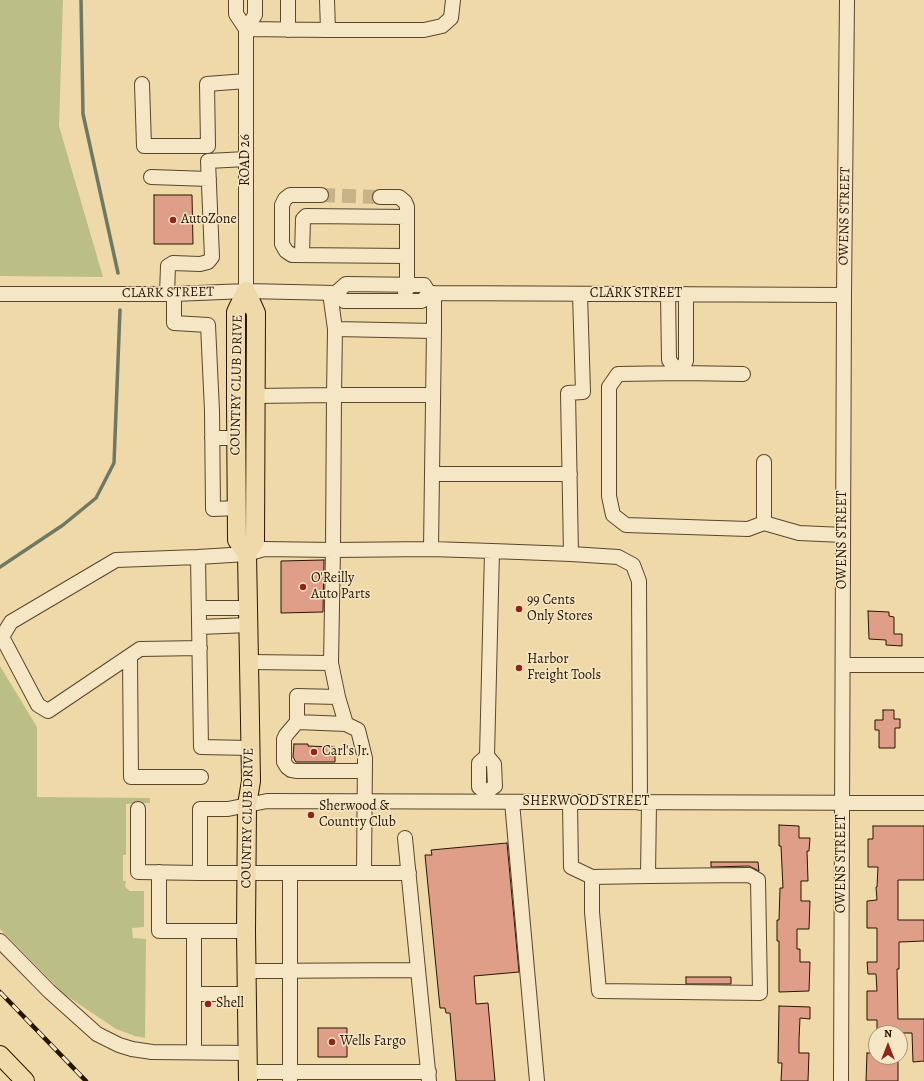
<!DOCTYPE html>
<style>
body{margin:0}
#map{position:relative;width:924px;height:1081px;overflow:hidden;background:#f0d9a8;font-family:Alegreya,serif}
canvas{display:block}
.north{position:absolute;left:868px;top:1025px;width:40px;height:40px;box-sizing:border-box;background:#f5e6c6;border:1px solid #a39278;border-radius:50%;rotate:0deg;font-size:11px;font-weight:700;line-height:16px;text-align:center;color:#271503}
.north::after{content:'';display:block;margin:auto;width:14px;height:18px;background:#8f2418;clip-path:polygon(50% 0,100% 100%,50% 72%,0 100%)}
</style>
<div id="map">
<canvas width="924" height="1081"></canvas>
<div class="north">N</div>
</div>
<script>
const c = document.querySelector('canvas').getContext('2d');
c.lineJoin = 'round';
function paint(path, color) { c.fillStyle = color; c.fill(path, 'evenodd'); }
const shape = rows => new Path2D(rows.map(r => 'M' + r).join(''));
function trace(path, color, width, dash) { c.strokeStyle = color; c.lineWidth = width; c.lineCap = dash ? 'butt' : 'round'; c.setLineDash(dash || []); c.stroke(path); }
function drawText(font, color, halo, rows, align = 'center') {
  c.font = font + ' Alegreya,serif'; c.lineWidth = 3; c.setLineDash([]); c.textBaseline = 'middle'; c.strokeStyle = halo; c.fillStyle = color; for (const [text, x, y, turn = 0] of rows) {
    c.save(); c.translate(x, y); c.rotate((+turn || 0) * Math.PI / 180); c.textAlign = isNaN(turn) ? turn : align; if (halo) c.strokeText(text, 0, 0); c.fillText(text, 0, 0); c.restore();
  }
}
const green = shape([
 [0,0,63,0,59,126,103,277,0,276],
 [0,666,37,727,37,797,150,798,150,803,126,804,126,855,123,855,123,881,126,881,125,887,130,891,144,891,144,927,132,928,133,938,146,939,145,1038,135,1036,116,1029,64,994,0,929]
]);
const stream = shape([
 [81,0,83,114,118,273],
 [0,567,63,525,96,498,114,463,120,310]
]);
const building = shape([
 [154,195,192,195,193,244,154,244,154,195],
 [324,560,323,612,281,613,281,561,324,560],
 [868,611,889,612,889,616,894,617,894,634,902,634,902,646,886,645,886,640,869,639,868,611],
 [883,710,894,710,894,719,900,719,900,728,895,728,895,748,879,748,879,730,875,730,875,720,883,720,883,710],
 [294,744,308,744,308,746,335,747,335,762,296,762,293,757,294,744],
 [779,825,799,826,799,838,810,838,809,851,807,851,808,881,801,881,801,901,810,901,809,929,797,929,797,949,800,949,800,962,810,962,809,991,779,992,779,941,777,941,777,920,779,920,780,888,783,888,781,846,779,846,779,825],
 [873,826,924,826,924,880,898,880,898,920,924,920,924,941,899,942,899,969,897,969,898,1019,924,1019,924,1061,913,1062,912,1033,877,1033,877,1020,867,1020,867,991,877,991,876,974,868,974,867,962,877,962,877,928,867,928,867,901,877,900,876,887,877,887,878,867,868,867,868,839,873,839,873,826],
 [507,843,519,972,474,976,476,1004,488,1003,495,1081,456,1081,450,1013,446,1013,445,1008,440,1008,425,855,432,855,431,850,507,843],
 [711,862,758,862,759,871,749,866,711,867,711,862],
 [686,977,731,977,731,984,686,984,686,977],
 [779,1006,810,1007,810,1019,800,1018,799,1040,799,1053,809,1053,808,1081,781,1081,782,1063,778,1063,779,1006],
 [318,1028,347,1028,347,1057,318,1057,318,1028],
 [867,1053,876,1053,876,1057,898,1057,898,1081,866,1081,867,1053]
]);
const minorTunnel = shape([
 [321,195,380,197]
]);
const minor = shape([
 [236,0,236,14,246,29,246,291],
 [327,0,328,30],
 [246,29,328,30,424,30,442,26,451,18,453,0],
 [246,29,255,15,255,0],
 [288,30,288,0],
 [142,84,144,146,208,146,207,84,246,81],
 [151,177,209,179],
 [321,195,290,195,285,199,282,205,282,244,286,251,292,255,407,256],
 [380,197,399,197,405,202,407,207,407,289,405,292],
 [302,255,303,219,306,216,407,217],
 [330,293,335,329,334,395,433,395],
 [336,293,344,301,422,301,429,293,844,295],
 [0,294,174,294,246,291,336,293,346,284,424,285,429,293],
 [167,294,168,266,173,263,200,264,208,262,212,257,208,161,246,159],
 [174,294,174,323,208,325,212,411,213,509,237,508],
 [580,294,583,392,568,393,571,554,618,557,633,565,639,581,640,803],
 [668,294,669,360,679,373],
 [335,329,434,331,434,293],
 [434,331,432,474,570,474],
 [679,373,686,361,686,294],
 [743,374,682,373,618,374,609,387,609,496,613,515,626,525,748,529,764,523],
 [255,396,334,395,333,550,431,549,432,474],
 [212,438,236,438],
 [764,462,764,523,799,533,843,535],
 [431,549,492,551],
 [198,557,116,560,11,622,2,637,38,705,48,711,140,649,200,648],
 [199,608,248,608],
 [200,627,249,625],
 [130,656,131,777,201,777],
 [249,662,331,663,338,697,297,696,297,722,346,724,358,730,365,758,364,873],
 [843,665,924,665],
 [338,697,346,724],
 [297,722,286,735,284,739,284,762,287,767,291,770,296,771,365,771],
 [250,748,201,747,198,557,247,554,264,549,333,550,331,663],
 [486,792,479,787,479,763,487,756,492,551,571,554],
 [486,792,495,786,494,764,487,756],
 [512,802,537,1081],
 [570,802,571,867,592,877],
 [138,809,138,872,200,873],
 [405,838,429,1081],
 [159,872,159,931,246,931],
 [409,873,200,873,200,809,228,809,267,801,924,803],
 [290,874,290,1081],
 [648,876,749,875,758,880,760,993,599,991,592,912,592,877,648,876,649,803],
 [194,931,194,994,246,994],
 [0,941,49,991,97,1034,119,1045,132,1049,152,1052,247,1053],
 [247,971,418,970],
 [194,994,194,1052],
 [248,1072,429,1072],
 [841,1081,844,295,847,0]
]);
const major = shape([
 [246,291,236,312,236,403,237,540,247,554,249,662,251,781,247,805,246,931,248,1081],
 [246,291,256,313,255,541,247,554],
 [0,1055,25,1081]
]);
const rail = shape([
 [0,992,86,1081]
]);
const markers = [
 [173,220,4,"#8f2418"],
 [303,587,4,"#8f2418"],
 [519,609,4,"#8f2418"],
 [519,668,4,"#8f2418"],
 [314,752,4,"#8f2418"],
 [311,815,4,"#8f2418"],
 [208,1004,4,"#8f2418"],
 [332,1042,4,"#8f2418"]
];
const streetNames = [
 ["ROAD 26",246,160,-90],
 ["OWENS STREET",845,216,-89],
 ["CLARK STREET",168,293,-1],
 ["CLARK STREET",636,294],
 ["COUNTRY CLUB DRIVE",237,385,-89],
 ["OWENS STREET",843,540,-90],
 ["SHERWOOD STREET",586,802],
 ["COUNTRY CLUB DRIVE",248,818,-89],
 ["OWENS STREET",842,864,-90]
];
const poiNames = [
 ["AutoZone",181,220],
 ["O'Reilly",311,579],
 ["Auto Parts",311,595],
 ["99 Cents",527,601],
 ["Only Stores",527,617],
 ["Harbor",527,660],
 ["Freight Tools",527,676],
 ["Carl's Jr.",322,752],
 ["Sherwood &",319,807],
 ["Country Club",319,823],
 ["Shell",216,1004],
 ["Wells Fargo",340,1042]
];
paint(green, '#bbbf86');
trace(stream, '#6d7964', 3.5);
paint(building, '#df9e87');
trace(building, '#271503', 1);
trace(minorTunnel, '#c8b287', 14, [14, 7]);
trace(minor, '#59462c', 16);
trace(major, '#271503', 20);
trace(minor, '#f5e6c6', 14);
trace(major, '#f0d9a8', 18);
trace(rail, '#271503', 4.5);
trace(rail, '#f5e6c6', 3, [9]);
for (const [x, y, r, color] of markers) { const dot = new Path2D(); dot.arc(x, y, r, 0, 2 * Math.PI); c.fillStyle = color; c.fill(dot); trace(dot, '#f5e6c6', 1.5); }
drawText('14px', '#271503', '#f5e6c6', streetNames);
drawText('14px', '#271503', '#f5e6c6', poiNames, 'left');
</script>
